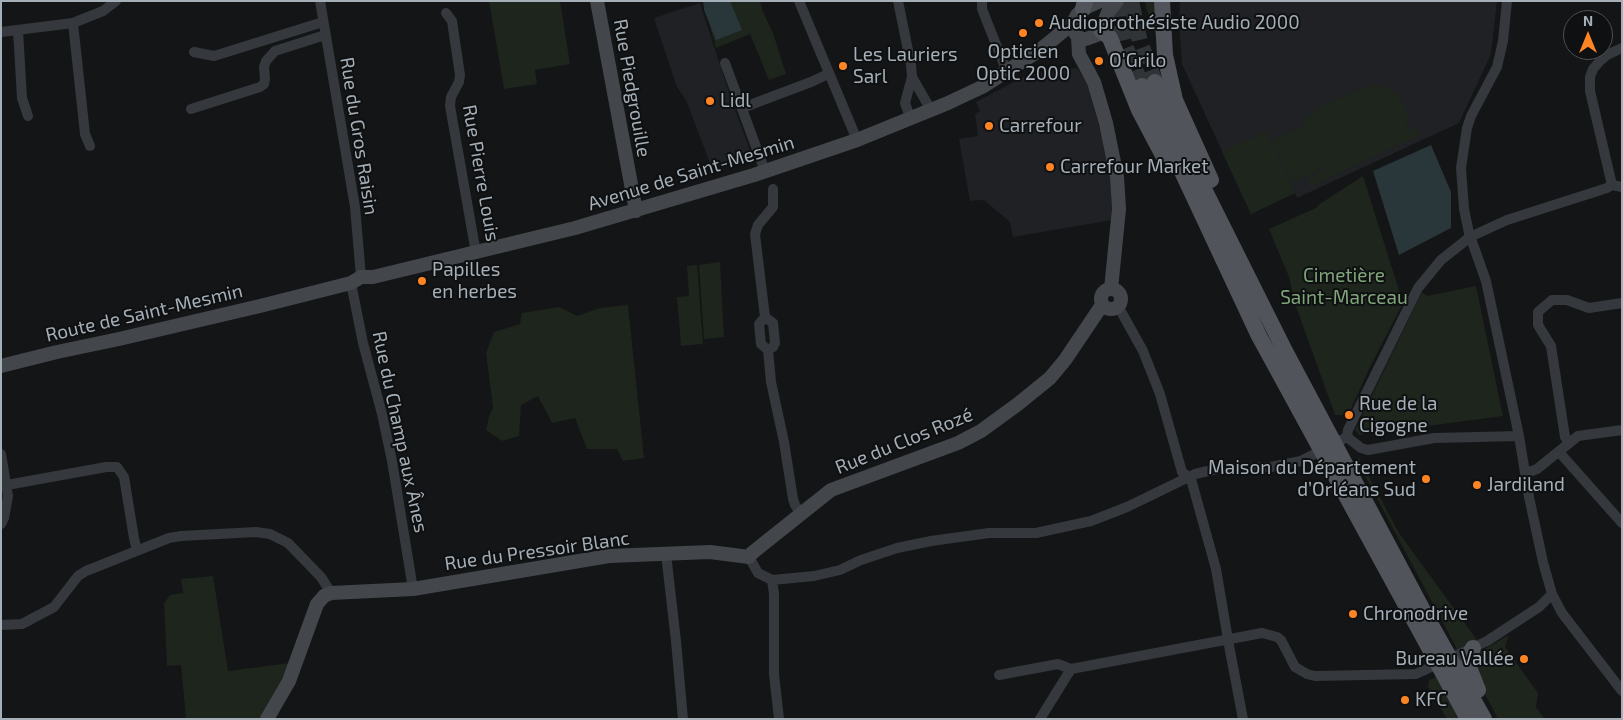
<!DOCTYPE html>
<meta charset="utf-8">
<style>
body{margin:0}
#map{position:relative;width:1623px;height:720px;overflow:hidden;background:#141516;font-family:"Exo 2",sans-serif}
canvas{display:block}
.frame{position:absolute;inset:0;border:2px solid #a5afb8;pointer-events:none}
.north{position:absolute;left:1563px;top:10px;width:50px;height:50px;box-sizing:border-box;background:#0f1011;border:1px solid #4b5054;border-radius:50%;rotate:0deg;font-size:14px;font-weight:700;line-height:20px;text-align:center;color:#a5afb8}
.north::after{content:'';display:block;margin:auto;width:18px;height:22px;background:#ff8524;clip-path:polygon(50% 0,100% 100%,50% 72%,0 100%)}
</style>
<div id="map">
<canvas width="1623" height="720"></canvas>
<div class="frame"></div>
<div class="north">N</div>
</div>
<script>
const c = document.querySelector('canvas').getContext('2d');
c.lineJoin = 'round';
function paint(path, color) { c.fillStyle = color; c.fill(path, 'evenodd'); }
const shape = rows => new Path2D(rows.map(r => 'M' + r).join(''));
function trace(path, color, width, dash) { c.strokeStyle = color; c.lineWidth = width; c.lineCap = dash ? 'butt' : 'round'; c.setLineDash(dash || []); c.stroke(path); }
function drawText(font, color, halo, rows, align = 'center') {
  c.font = font + ' "Exo 2",sans-serif'; c.lineWidth = 4; c.setLineDash([]); c.textBaseline = 'middle'; c.strokeStyle = halo; c.fillStyle = color; for (const [text, x, y, turn = 0] of rows) {
    c.save(); c.translate(x, y); c.rotate((+turn || 0) * Math.PI / 180); c.textAlign = isNaN(turn) ? turn : align; if (halo) c.strokeText(text, 0, 0); c.fillText(text, 0, 0); c.restore();
  }
}
const built = shape([
 [1180,1,1497,1,1491,54,1459,123,1297,198,1295,193,1251,214,1182,64,1179,25],
 [700,3,730,96,753,158,713,171,686,100,677,87,654,18],
 [1077,68,1088,84,1110,168,1112,220,1013,237,1010,222,984,200,970,201,959,139,978,136,975,114,980,111,976,102,1029,74]
]);
const green = shape([
 [489,1,560,1,570,64,535,70,537,84,504,89],
 [703,1,760,1,763,12,773,33,786,74,769,80,750,34,716,48],
 [1145,1,1157,1,1158,42,1146,8],
 [1375,85,1390,89,1400,97,1405,105,1408,114,1406,132,1417,127,1420,135,1309,187,1306,180,1326,170,1318,168,1319,171,1292,183,1272,140,1300,128,1307,116,1322,106,1367,86],
 [1266,131,1295,193,1251,214,1222,152],
 [1363,176,1403,303,1370,367,1348,415,1335,415,1294,301,1289,277,1269,229,1318,207,1318,205],
 [720,262,724,337,704,339,699,265],
 [697,265,703,344,681,346,677,297,689,296,687,266],
 [1476,286,1503,416,1359,435,1355,430,1422,292,1427,296],
 [628,305,644,458,623,461,617,449,587,449,575,418,552,423,538,396,521,405,519,436,502,441,486,430,489,416,493,408,486,353,494,332,520,324,522,313,559,307,577,316,600,308],
 [1359,458,1399,533,1477,640,1458,651,1356,459],
 [213,576,228,671,290,663,261,719,186,719,181,665,167,666,164,603,170,595,183,593,181,579],
 [1509,635,1505,647,1538,693,1536,707,1545,719,1498,719,1478,681,1471,663,1476,654],
 [1439,676,1462,719,1447,719,1428,687,1429,680]
]);
const water = shape([
 [703,1,730,1,742,30,716,40,704,10],
 [1431,145,1451,192,1451,228,1399,255,1373,171]
]);
const primaryTunnel = shape([
 [1117,1,1119,21,1125,46,1142,86],
 [1131,1,1140,42,1155,82]
]);
const street = shape([
 [320,1,355,207,361,277],
 [799,1,857,140],
 [898,1,911,65,912,77,905,103,910,117],
 [982,1,982,9,1007,72],
 [1507,1,1503,41,1497,67,1471,116,1467,128,1461,168,1464,209,1469,233,1486,281,1519,436,1529,497,1543,562,1552,594,1562,613,1622,691],
 [446,13,452,21,460,75,459,82,451,97,450,106,476,253],
 [73,23,85,134,90,146],
 [18,30,22,98,28,116],
 [1,32,73,23,103,11,116,1],
 [194,52,214,56,323,22],
 [725,63,765,171],
 [912,77,931,110],
 [742,108,811,82,828,74],
 [191,109,260,87,264,84,265,79,264,67,266,61,275,51,325,35],
 [1612,185,1590,91,1590,77,1593,69,1600,61,1607,55,1622,48],
 [351,283,363,343,382,414,392,461,413,589],
 [1118,306,1143,351,1160,394,1182,472,1191,479,1216,569,1230,651,1243,719],
 [765,317,755,234,758,225,773,207,773,189],
 [765,317,773,323,775,343,773,347,768,350],
 [765,317,759,324,761,344,768,350],
 [768,350,771,382,784,442,793,499,795,505,801,513],
 [1347,437,1348,430,1418,288,1441,260,1470,237,1507,220,1607,188,1612,185,1622,187],
 [1347,437,1361,448,1368,450,1434,438,1519,436],
 [1569,443,1565,437,1551,346,1538,325,1538,312,1552,300,1567,300,1589,308,1622,303],
 [1559,452,1622,523],
 [1,454,8,496,4,518,1,524],
 [1526,473,1537,469,1578,436,1622,430],
 [7,485,106,467,117,467,124,477,134,538,137,551],
 [666,554,676,641,683,719],
 [749,557,758,573,772,580,814,576,840,570,861,560,897,548,931,541,989,533,1036,533,1091,521,1127,507,1195,474,1217,469,1271,467,1301,461,1347,437],
 [772,580,774,594,774,674,779,719],
 [1,625,22,624,54,607,78,576,86,571,169,538,181,536,256,532,270,534,288,543,321,577,331,593],
 [999,675,1058,664,1071,669],
 [1040,719,1071,669,1262,633,1277,637,1281,640,1295,667,1307,674,1315,676,1416,674,1487,641,1539,607,1552,594]
]);
const secondary = shape([
 [597,1,636,211],
 [1074,31,1078,37,1082,39,1086,39,1097,35,1101,30,1108,12,1113,6],
 [1078,37,1079,54,1094,82,1106,123,1117,177,1119,209,1111,289],
 '1101 299a10 10 0 1 1 20 0a10 10 0 1 1-20 0Z',
 [1,366,57,352,119,339,260,306,351,283,361,277,373,277,575,228,754,175,857,140,948,103,982,87,1040,50,1073,23,1077,15,1083,9,1100,1],
 [267,719,289,681,317,604,324,596,331,593,413,589,609,556,710,552,749,557,752,553,831,490,958,443,981,431,1018,404,1050,378,1065,360,1102,305]
]);
const primary = shape([
 [1162,1,1165,55,1175,100,1211,180],
 [1083,9,1085,1],
 [1101,30,1110,38,1139,110,1167,163],
 [1155,82,1172,125,1285,351,1427,618,1484,719],
 [1142,86,1259,336,1468,719],
 [1473,648,1469,655,1468,665,1478,690]
]);
const secondaryBridge = shape([
 [1113,6,1117,1]
]);
const markers = [
 [1039,23,5,"#ff8524"],
 [1023,33,5,"#ff8524"],
 [1099,61,5,"#ff8524"],
 [843,66,5,"#ff8524"],
 [710,101,5,"#ff8524"],
 [989,126,5,"#ff8524"],
 [1050,167,5,"#ff8524"],
 [422,281,5,"#ff8524"],
 [1349,415,5,"#ff8524"],
 [1426,479,5,"#ff8524"],
 [1477,485,5,"#ff8524"],
 [1353,614,5,"#ff8524"],
 [1524,659,5,"#ff8524"],
 [1405,700,5,"#ff8524"]
];
const poiNames = [
 ["Audioprothésiste Audio 2000",1049,23],
 ["Opticien",1023,52,"center"],
 ["Optic 2000",1023,74,"center"],
 ["Les Lauriers",853,55],
 ["Sarl",853,77],
 ["O'Grilo",1109,61],
 ["Lidl",720,101],
 ["Carrefour",999,126],
 ["Carrefour Market",1060,167],
 ["Papilles",432,270],
 ["en herbes",432,292],
 ["Rue de la",1359,404],
 ["Cigogne",1359,426],
 ["Maison du Département",1416,468,"right"],
 ["d’Orléans Sud",1416,490,"right"],
 ["Jardiland",1487,485],
 ["Chronodrive",1363,614],
 ["Bureau Vallée",1514,659,"right"],
 ["KFC",1415,700]
];
const streetNames = [
 ["Rue Piedgrouille",632,88,80],
 ["Rue du Gros Raisin",359,136,81],
 ["Rue Pierre Louis",481,173,80],
 ["Avenue de Saint-Mesmin",691,173,-17],
 ["Route de Saint-Mesmin",144,313,-13],
 ["Rue du Champ aux Ânes",400,432,78],
 ["Rue du Clos Rozé",904,441,-22],
 ["Rue du Pressoir Blanc",537,551,-8]
];
const parkNames = [
 ["Cimetière",1344,276],
 ["Saint-Marceau",1344,298]
];
paint(built, '#202124');
paint(green, '#1d251c');
paint(water, '#29373b');
trace(primaryTunnel, '#313436', 16, [16, 8]);
trace(street, '#35383c', 10);
trace(secondary, '#43474c', 14);
trace(primary, '#51555b', 16);
trace(secondaryBridge, '#43474c', 14);
for (const [x, y, r, color] of markers) { const dot = new Path2D(); dot.arc(x, y, r, 0, 2 * Math.PI); c.fillStyle = color; c.fill(dot); trace(dot, '#0f1011', 2); }
drawText('19px', '#a5afb8', '#0f1011', poiNames, 'left');
drawText('19px', '#a5afb8', '#0f1011', streetNames);
drawText('19px', '#81a57a', '#0f1011', parkNames);
</script>
